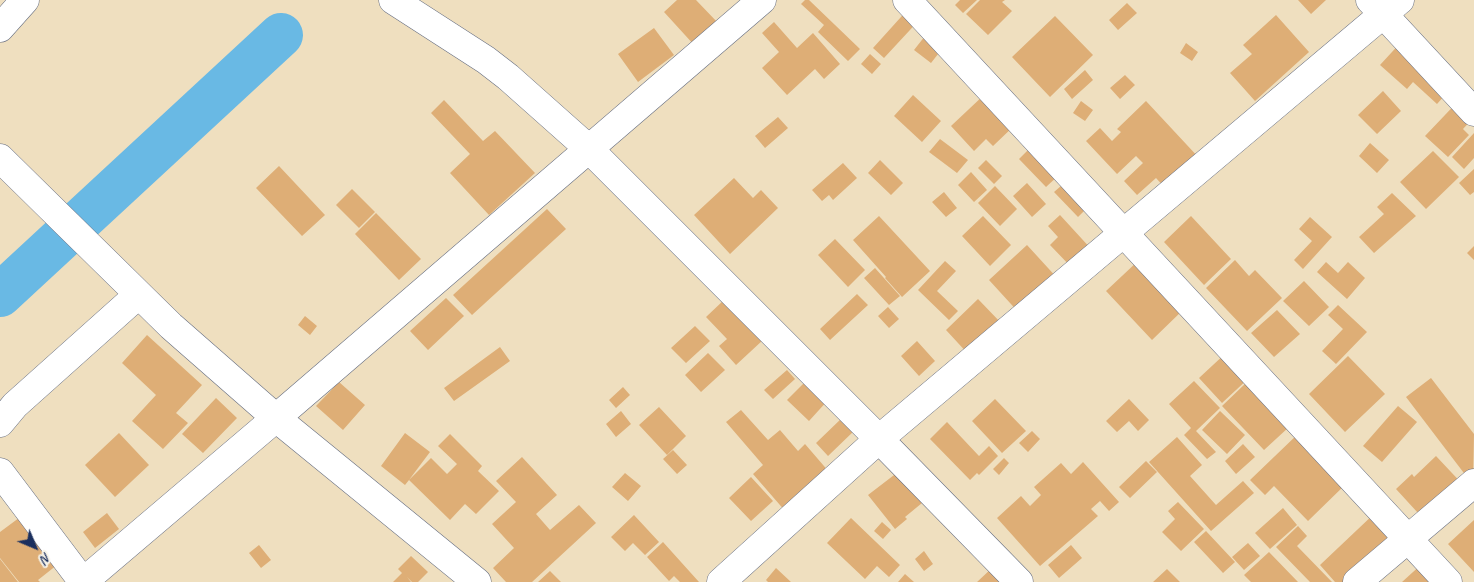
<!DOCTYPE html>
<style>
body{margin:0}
#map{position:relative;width:1474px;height:582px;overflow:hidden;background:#efdfbf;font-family:Caveat,sans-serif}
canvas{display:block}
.north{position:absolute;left:10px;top:522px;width:50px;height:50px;-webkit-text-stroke:4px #f7f3e8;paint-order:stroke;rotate:135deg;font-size:14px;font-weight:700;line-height:20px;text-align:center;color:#1b2f5e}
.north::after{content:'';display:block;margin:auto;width:18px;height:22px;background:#1b2f5e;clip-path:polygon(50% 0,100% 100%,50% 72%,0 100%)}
</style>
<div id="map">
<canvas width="1474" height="582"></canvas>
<div class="north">N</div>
</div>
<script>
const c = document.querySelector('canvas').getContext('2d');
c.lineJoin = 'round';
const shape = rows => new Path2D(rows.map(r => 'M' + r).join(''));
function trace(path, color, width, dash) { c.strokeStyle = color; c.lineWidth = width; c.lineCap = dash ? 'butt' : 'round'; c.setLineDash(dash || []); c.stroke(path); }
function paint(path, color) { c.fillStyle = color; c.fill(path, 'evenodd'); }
const river = shape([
 [0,295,281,35]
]);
const building = shape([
 [677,0,696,0,719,24,695,46,664,12],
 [805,0,809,0,860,49,848,61,818,32,824,25,801,4],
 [960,0,977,0,963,13,955,5],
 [980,0,1005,0,1002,2,1012,11,988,35,966,14],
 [1298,0,1326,0,1311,14],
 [1127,3,1137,13,1118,30,1109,20],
 [910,7,922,17,884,58,873,48],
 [1276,15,1309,52,1255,101,1230,73,1252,54,1243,45],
 [1055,16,1093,55,1050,97,1012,57],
 [774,22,797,48,813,33,840,64,824,79,815,69,787,95,762,68,779,52,762,33],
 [654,28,674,55,638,82,618,54],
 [925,36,942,49,931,63,914,50],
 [1403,40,1454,85,1437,104,1413,82,1407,89,1380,65],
 [1186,43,1198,52,1192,61,1180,53],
 [870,54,881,64,872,74,861,64],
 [1085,70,1093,80,1072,99,1064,89],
 [1125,75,1135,85,1120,99,1110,88],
 [1383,91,1401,111,1377,134,1358,115],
 [985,94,1015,125,993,146,986,139,974,151,951,126],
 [913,95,941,121,922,142,894,116],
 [1464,95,1474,117,1463,129,1469,135,1448,157,1425,136],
 [444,100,483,141,495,131,535,173,489,215,450,173,470,154,431,113],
 [1081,101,1093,110,1085,121,1073,113],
 [1146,101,1200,159,1167,190,1156,178,1137,195,1124,181,1143,163,1136,156,1117,174,1086,141,1100,128,1112,141,1121,132,1117,129],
 [778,117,788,128,765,148,755,136],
 [1474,133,1474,158,1464,169,1452,157],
 [940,139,968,160,957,173,929,152],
 [1370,143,1389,160,1377,173,1359,156],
 [1032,146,1060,174,1046,187,1019,159],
 [1433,151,1459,177,1426,209,1400,182],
 [880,160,903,183,891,195,868,173],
 [986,160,1002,176,994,184,978,168],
 [843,163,857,178,833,200,829,195,822,201,812,190],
 [279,166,325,215,302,236,256,188],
 [1474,169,1474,192,1470,195,1459,183],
 [971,172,987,190,974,202,958,185],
 [734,178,753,198,761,190,778,208,730,254,694,215],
 [1069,179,1084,211,1078,217,1054,192],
 [1027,183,1046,204,1032,217,1013,196],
 [995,186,1017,209,1000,226,978,203],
 [352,189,375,212,359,228,336,205],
 [944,192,957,208,946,217,932,202],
 [1392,193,1416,216,1374,253,1359,237,1384,214,1377,207],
 [547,209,566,229,472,315,453,295],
 [376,213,421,259,399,280,355,234],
 [1060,215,1093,251,1073,269,1050,245,1058,237,1048,226],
 [879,216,930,271,902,297,885,278,886,277,853,240],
 [983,216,1011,245,990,266,962,236],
 [1191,216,1231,259,1204,285,1164,242],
 [1310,217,1332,237,1303,269,1294,260,1312,241,1299,229],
 [835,239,865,270,848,287,818,255],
 [1027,245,1059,280,1021,315,989,280],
 [1474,246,1474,260,1467,253],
 [1139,260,1184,309,1152,340,1106,291],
 [1235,260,1249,276,1255,270,1282,298,1247,331,1206,288],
 [945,261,956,271,937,291,958,311,949,320,918,290],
 [1326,262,1338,273,1348,262,1365,278,1347,299,1317,272],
 [875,268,900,296,889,305,864,278],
 [1304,281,1329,307,1309,326,1283,301],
 [857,294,868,305,830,340,820,329],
 [446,298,464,316,428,350,410,331],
 [725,299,763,340,736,365,719,346,727,339,706,317],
 [978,299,1003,325,970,356,946,330],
 [1338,305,1367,332,1336,364,1322,351,1343,329,1328,315],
 [888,307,899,319,889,328,878,316],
 [1277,310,1300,334,1274,357,1251,333],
 [305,316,317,326,310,335,298,325],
 [695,326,710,341,686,363,671,348],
 [147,335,202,385,176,413,188,423,163,449,132,421,156,395,122,363],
 [917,341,935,361,919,376,901,356],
 [500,347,510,361,454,401,444,388],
 [1227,352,1250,377,1222,403,1199,378],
 [708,353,725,370,701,392,685,375],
 [1348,356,1385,394,1345,432,1309,394],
 [787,370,795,379,773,399,764,390],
 [1431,378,1474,434,1473,485,1406,397],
 [808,379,829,399,809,421,787,400],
 [1194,381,1220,408,1196,431,1216,452,1207,459,1184,435,1191,428,1169,404],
 [339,382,365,405,343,430,316,406],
 [1247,382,1289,427,1264,450,1222,406],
 [623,387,630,395,616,408,609,400],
 [216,398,237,418,203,453,182,434],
 [995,399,1026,431,1002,453,972,421],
 [1129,399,1149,420,1138,431,1129,421,1117,432,1106,421],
 [1398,406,1417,422,1382,462,1363,446],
 [659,407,686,436,667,455,639,425],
 [741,410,768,440,780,430,798,451,805,444,830,473,786,512,753,474,763,465,726,422],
 [621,411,631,424,616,437,606,424],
 [1220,411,1245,435,1227,454,1202,430],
 [843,417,855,430,828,456,816,443],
 [947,422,979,456,989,446,998,456,979,475,977,473,970,480,930,439],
 [1032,431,1040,439,1028,452,1019,443],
 [1300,432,1348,482,1308,521,1274,486,1265,495,1250,480],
 [119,433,149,465,115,497,85,465],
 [405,433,430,452,409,480,431,458,447,474,457,464,438,446,450,434,482,466,478,471,499,491,476,514,465,504,450,520,409,480,405,485,381,466],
 [1177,437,1202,465,1190,476,1216,505,1243,481,1254,493,1211,531,1149,462],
 [1243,444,1255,457,1236,474,1225,461],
 [673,450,687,465,677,474,663,459],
 [1436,456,1467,489,1429,525,1396,489,1412,474,1414,477],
 [522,457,557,495,536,514,550,530,579,505,596,523,532,582,506,582,493,568,514,548,492,524,516,502,496,481],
 [1004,458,1009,463,999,475,993,469],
 [1146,461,1157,472,1130,498,1119,487],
 [1083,462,1119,502,1109,511,1100,501,1091,509,1098,516,1040,566,997,518,1021,496,1030,506,1041,495,1034,487,1061,463,1071,474],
 [898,472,922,503,905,517,907,519,895,529,868,495],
 [625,473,641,486,628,501,612,487],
 [751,477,773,501,751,521,729,498],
 [1178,502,1204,529,1181,551,1162,532,1175,519,1168,511],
 [1283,508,1297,525,1270,549,1255,533],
 [27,512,62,561,38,580,40,582,19,582,0,558,0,532],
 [1376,512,1403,541,1359,582,1335,582,1320,565],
 [107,513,119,529,95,548,83,532],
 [634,515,659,542,645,555,633,543,625,551,611,537],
 [851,518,900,565,889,577,877,566,865,579,827,543],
 [1474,520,1474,572,1448,544],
 [882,522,891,530,883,539,874,531],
 [1298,526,1307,536,1297,546,1332,582,1310,582,1276,547],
 [1206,531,1235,562,1223,573,1194,542],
 [663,542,699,582,680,582,674,576,669,581,647,557],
 [1248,543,1260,556,1244,570,1232,557],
 [259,545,271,560,261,568,249,553],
 [1071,545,1082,558,1059,578,1048,565],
 [924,551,933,564,924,571,915,559],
 [1269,552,1298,582,1251,582,1244,575],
 [411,556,428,572,418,582,412,582,407,577,411,582,393,582,402,573,398,569],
 [0,559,18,582,0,582],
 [1424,562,1443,582,1402,582],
 [776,568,791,582,768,582,766,580],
 [992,568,1006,582,977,582],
 [1167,569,1180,582,1153,582],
 [550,571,561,582,538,582],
 [905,574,914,582,898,582]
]);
const minor = shape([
 [393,0,486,60,508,77,589,149,879,439,1400,0],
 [907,0,1448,582],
 [1370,0,1474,112],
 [0,28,25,0],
 [276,418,762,0],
 [0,423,15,405,138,295],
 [0,472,83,582],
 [721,582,879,439,1019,582],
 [1357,582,1474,483]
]);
const major = shape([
 [0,158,171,326,276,418,477,582],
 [83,582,276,418]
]);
trace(river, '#69b9e4', 44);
paint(building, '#deae76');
trace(minor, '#656d80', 29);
trace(major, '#656d80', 29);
trace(minor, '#fff', 28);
trace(major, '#fff', 28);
</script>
